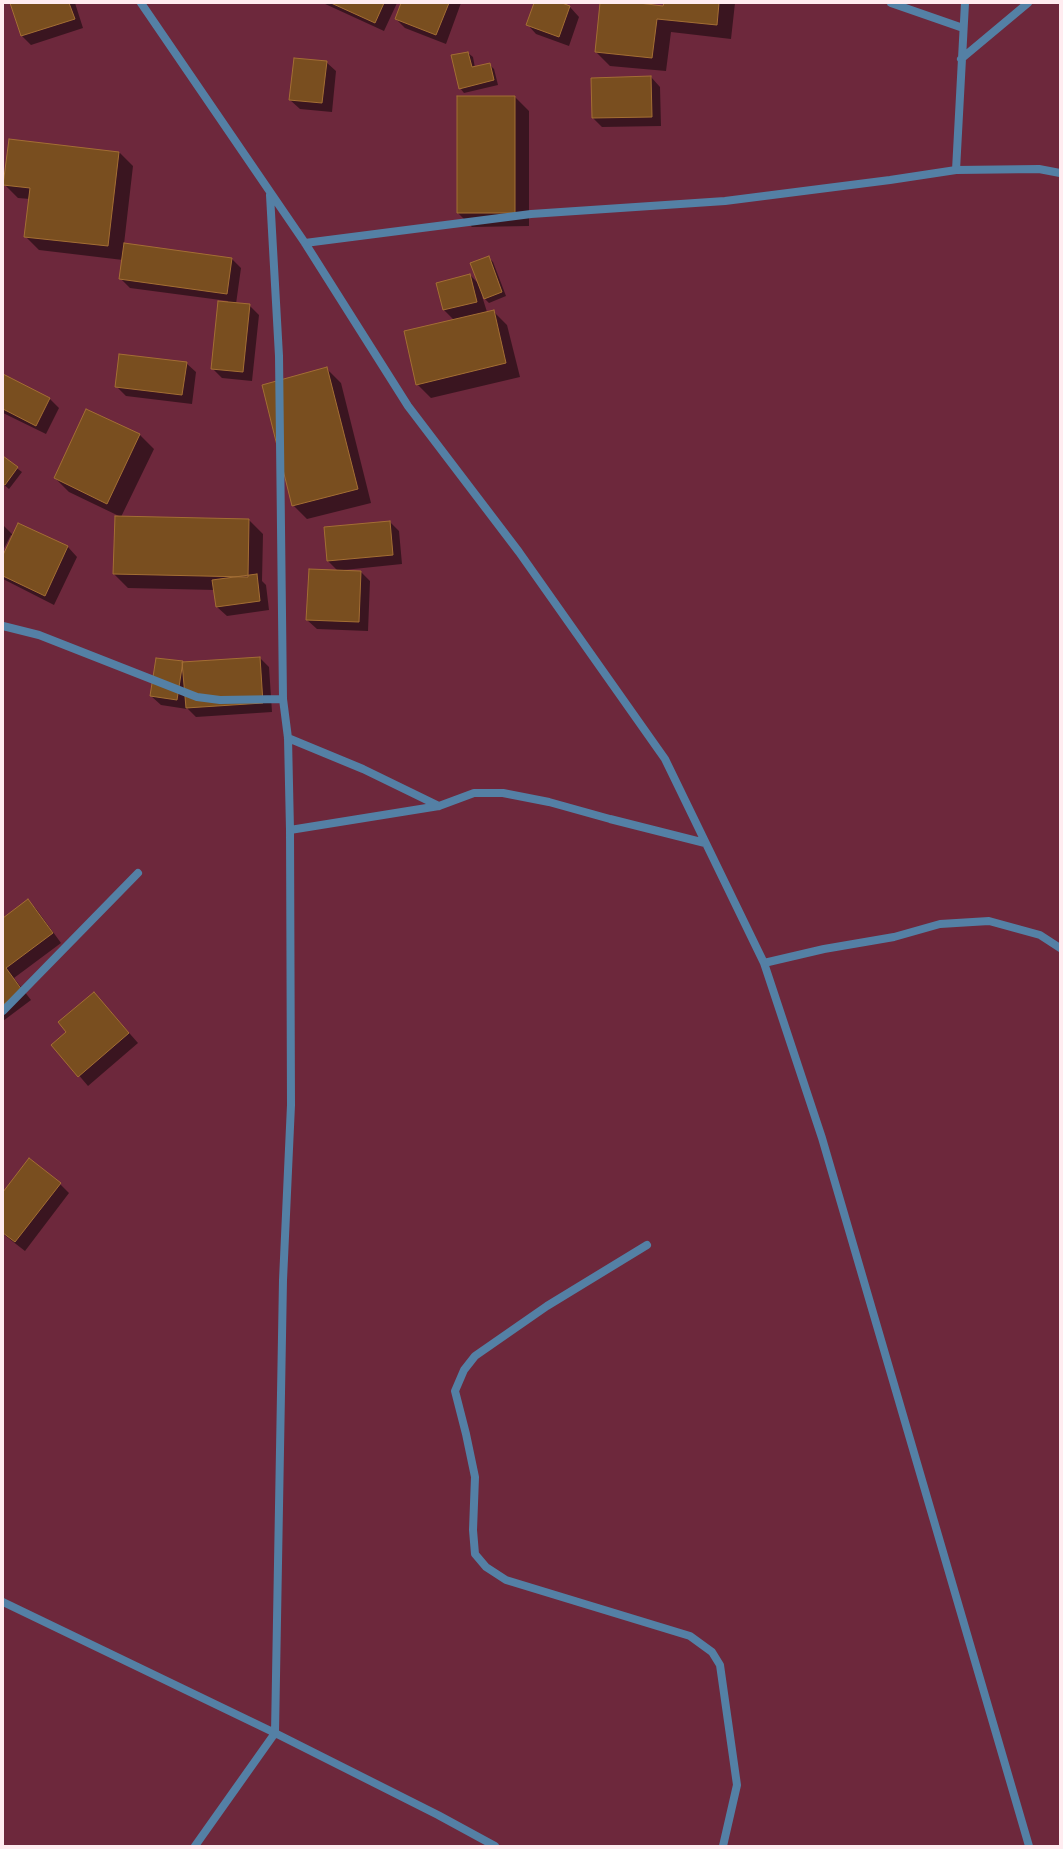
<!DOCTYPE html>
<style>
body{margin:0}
#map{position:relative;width:1063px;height:1849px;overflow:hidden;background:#6d283c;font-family:"Asap Condensed",sans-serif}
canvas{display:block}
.frame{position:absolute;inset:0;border:4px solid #ffecf0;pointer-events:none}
</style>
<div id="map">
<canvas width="1063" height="1849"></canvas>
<div class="frame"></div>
</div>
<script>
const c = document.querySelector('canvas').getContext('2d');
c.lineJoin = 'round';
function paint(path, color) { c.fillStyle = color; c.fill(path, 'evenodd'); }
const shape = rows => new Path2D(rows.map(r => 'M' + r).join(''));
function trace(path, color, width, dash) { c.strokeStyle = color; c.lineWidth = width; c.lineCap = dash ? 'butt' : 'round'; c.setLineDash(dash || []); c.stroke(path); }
const shadow = shape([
 [11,3,75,3,83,28,31,45,22,36],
 [323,3,397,3,384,31],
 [402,3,461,3,446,44,405,28,396,19],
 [535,3,559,3,570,7,579,17,569,46,536,34,527,24],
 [601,3,630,3,664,7,665,3,735,3,731,39,671,32,666,71,610,66,596,52],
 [468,53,473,57,475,68,489,64,494,69,498,85,464,93,460,88],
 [326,62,336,71,332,112,300,109,290,100],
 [651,77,660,87,661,126,602,127,593,118,592,79],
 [515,97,529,111,529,226,472,227,458,213],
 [119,152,133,166,124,244,232,259,241,268,236,304,249,305,259,315,252,381,222,378,212,368,228,301,130,288,120,278,123,260,39,250,25,236,30,199,18,198,4,184],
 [488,257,493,262,506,296,489,303,482,296,487,312,493,311,507,325,520,377,431,398,417,384,454,320,444,310,470,275,479,284],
 [186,363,196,372,192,404,126,396,116,386],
 [327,369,341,383,371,503,307,519,293,505],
 [3,375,50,399,59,408,46,434,3,413],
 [87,411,140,435,154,449,121,517,249,520,263,534,262,581,266,585,269,610,227,616,217,607,215,590,128,588,114,574,121,517,69,492,55,478],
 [3,458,22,472,9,489,3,484],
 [390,522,399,531,402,564,344,570,344,571,361,572,370,581,368,631,317,629,307,620,338,571,328,561],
 [19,524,68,547,77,557,54,605,3,579,3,557,13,536,11,535,3,550,3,525,13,535],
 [260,658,269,667,272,712,196,717,187,708,187,709,161,705,151,696,183,663],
 [28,900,37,910,61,943,14,978,31,1000,3,1021,3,919],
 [94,993,138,1043,88,1086,53,1045,68,1033],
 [60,1184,69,1193,25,1251,3,1234,3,1193]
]);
const building = shape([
 [10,3,69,3,75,19,21,36,10,3],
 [331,3,384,3,375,23,331,3],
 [401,3,449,3,436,35,395,19,401,3],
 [534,3,562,3,570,6,559,37,526,25,534,3],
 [600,3,639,3,663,6,664,3,719,3,717,25,657,19,652,58,595,52,600,3],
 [468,52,472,67,490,63,494,80,459,89,451,55,468,52],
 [294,58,327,61,322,103,289,100,294,58],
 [651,76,652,117,592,118,591,78,651,76],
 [457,96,515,96,515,213,457,213,457,96],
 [9,139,119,152,108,246,24,237,30,188,3,185,9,139],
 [124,243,232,258,227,294,119,279,124,243],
 [489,256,502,292,484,299,470,263,489,256],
 [470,274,477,302,443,310,436,283,470,274],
 [218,301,250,304,243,372,211,369,218,301],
 [494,310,506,363,416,385,404,331,494,310],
 [119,354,187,362,182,395,115,387,119,354],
 [327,367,358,489,292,506,262,385,327,367],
 [3,374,50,398,36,426,3,409,3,374],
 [86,409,140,434,107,504,54,478,86,409],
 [3,456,18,467,5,485,3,484,3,456],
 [115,516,249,519,248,577,113,574,115,516],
 [390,521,393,555,327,561,324,527,390,521],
 [18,523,68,546,45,596,3,576,3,555,18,523],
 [309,569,361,571,359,622,306,620,309,569],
 [257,574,260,601,216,607,212,580,257,574],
 [260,657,263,703,186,708,182,662,260,657],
 [156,658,183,661,177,700,150,696,156,658],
 [28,899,53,933,6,968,22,990,3,1005,3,918,28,899],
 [94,992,129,1033,78,1077,51,1045,66,1032,58,1022,94,992],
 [29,1158,61,1183,15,1242,3,1233,3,1192,29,1158]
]);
const minor = shape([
 [141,3,305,243,408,406,519,552,665,759,764,963,822,1138,1029,1846],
 [891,3,963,28],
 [961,59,1028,3],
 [956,170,965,3],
 [305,243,531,214,725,201,890,180,956,170,1039,169,1060,173],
 [3,626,39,635,197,697,220,700,283,699],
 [288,738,363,769,439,806],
 [290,830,439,806,474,793,503,793,549,802,610,819,705,843],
 [764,963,824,949,894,937,940,924,989,921,1040,935,1060,948],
 [3,1011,138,873],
 [647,1245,547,1306,475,1356,464,1370,455,1391,466,1434,475,1477,473,1530,475,1554,486,1567,506,1580,690,1636,712,1652,720,1665,737,1785,723,1846],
 [3,1602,275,1733,438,1815,495,1846],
 [195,1846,275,1733,283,1280,291,1105,290,830,288,738,283,699,279,356,270,195]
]);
paint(shadow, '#0007');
paint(building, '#794e1f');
trace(building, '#a36e34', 1);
trace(minor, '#5480a5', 8);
</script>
